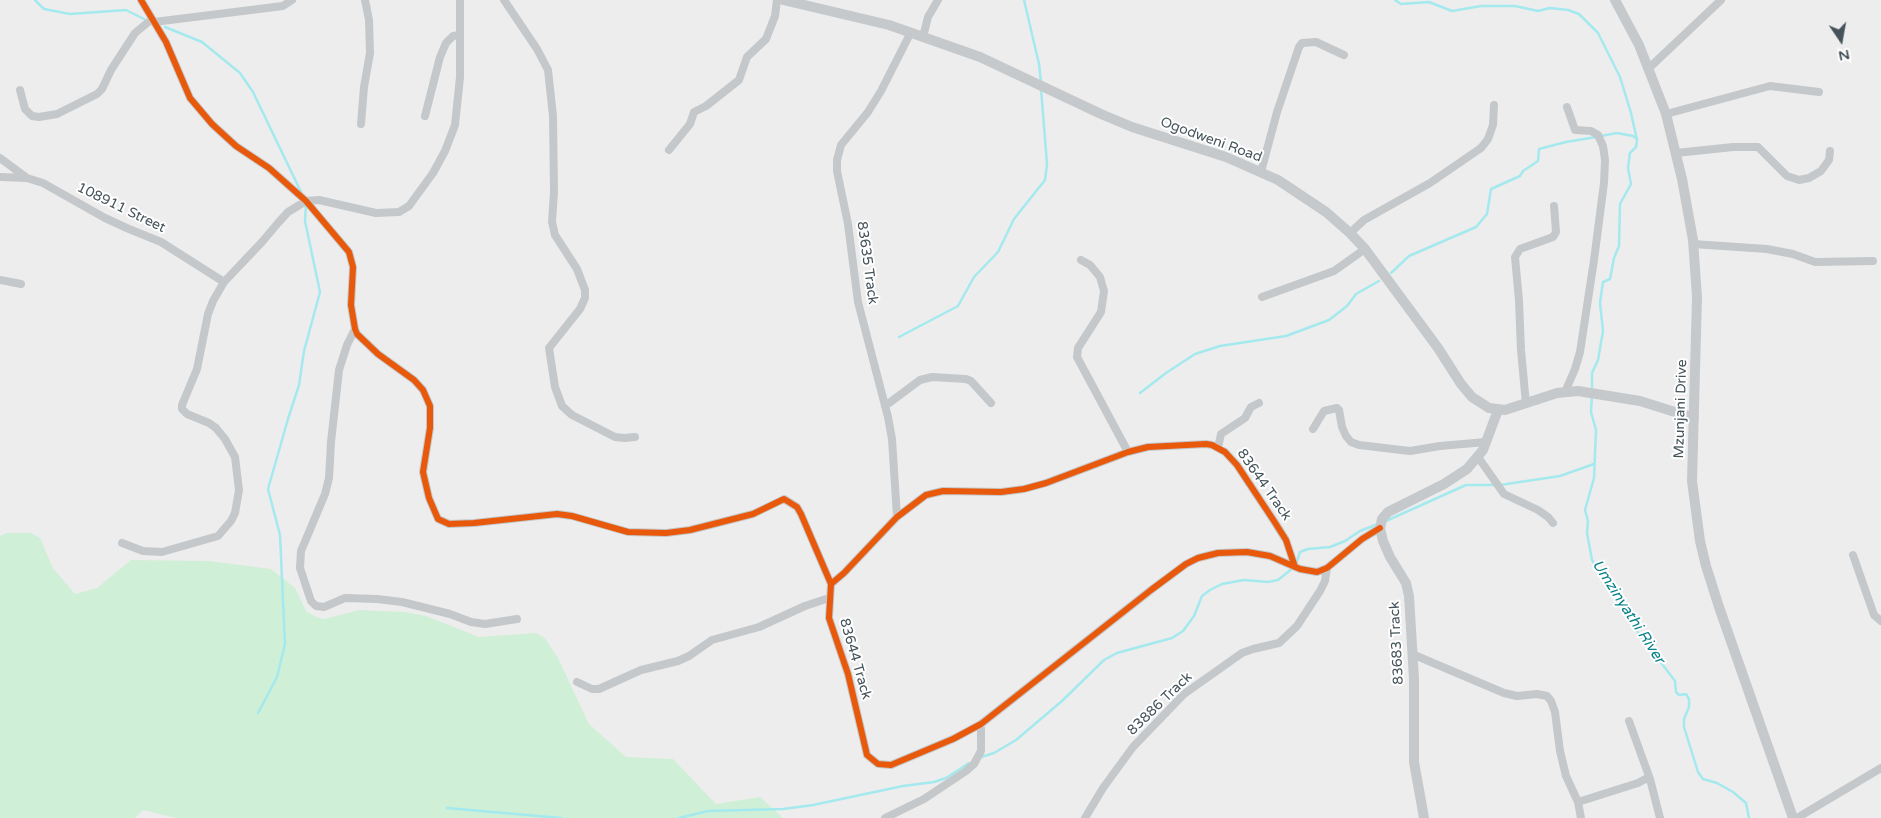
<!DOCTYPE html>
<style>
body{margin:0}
#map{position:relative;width:1881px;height:818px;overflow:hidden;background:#eeeded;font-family:"Varela Round",sans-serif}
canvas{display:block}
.north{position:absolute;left:1816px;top:15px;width:50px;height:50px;-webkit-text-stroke:4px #fff;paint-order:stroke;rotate:168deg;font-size:14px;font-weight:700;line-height:20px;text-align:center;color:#44535a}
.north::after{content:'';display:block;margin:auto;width:18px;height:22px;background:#44535a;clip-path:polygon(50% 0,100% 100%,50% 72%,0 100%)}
</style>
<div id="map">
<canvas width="1881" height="818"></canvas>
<div class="north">N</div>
</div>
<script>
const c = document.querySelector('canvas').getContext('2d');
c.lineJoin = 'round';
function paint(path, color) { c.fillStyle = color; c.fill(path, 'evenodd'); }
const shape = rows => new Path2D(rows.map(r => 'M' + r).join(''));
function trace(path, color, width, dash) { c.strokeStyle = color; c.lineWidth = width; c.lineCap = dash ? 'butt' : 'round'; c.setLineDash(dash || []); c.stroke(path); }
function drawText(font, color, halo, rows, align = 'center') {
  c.font = font + ' "Varela Round",sans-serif'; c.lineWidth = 4; c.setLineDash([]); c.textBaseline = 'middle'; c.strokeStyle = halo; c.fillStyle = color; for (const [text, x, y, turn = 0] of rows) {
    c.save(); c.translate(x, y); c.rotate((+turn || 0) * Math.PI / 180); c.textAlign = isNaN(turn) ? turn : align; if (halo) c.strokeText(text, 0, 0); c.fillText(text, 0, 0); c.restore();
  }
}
const green = shape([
 [7,533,31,533,40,538,53,568,75,594,97,588,131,560,209,561,271,569,295,588,306,611,316,617,324,619,359,610,405,612,426,616,479,637,536,633,545,638,558,658,589,724,626,757,673,759,716,804,760,797,781,816,781,818,176,818,143,810,135,818,0,818,0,536]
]);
const stream = shape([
 [35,0,44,9,70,14,126,10,144,19],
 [1024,0,1039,64,1041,82],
 [1395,0,1401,4,1429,2,1452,11,1481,6,1515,6,1538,11,1550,8,1568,10,1579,14,1598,33,1620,77,1631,113,1637,140,1636,147,1630,153,1628,168,1631,184,1620,204,1619,246,1614,258,1610,279,1603,282,1600,303,1603,331,1598,360,1592,373,1592,390],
 [165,27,202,42,240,73,253,92,302,194],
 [1601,136,1617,133,1633,136,1637,139],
 [1391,273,1409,256,1476,227,1487,214,1491,189,1520,176,1523,171,1538,161,1539,149,1566,142,1596,137],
 [899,337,958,306,974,277,998,252,1014,219,1045,180,1047,164,1041,89],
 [1140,393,1166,373,1195,354,1220,346,1286,336,1329,320,1347,306,1356,294,1379,281],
 [1592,395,1591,412,1596,430,1594,478,1585,510,1588,521,1587,533,1592,560,1637,631,1675,681,1676,692,1679,695,1686,694,1689,699,1689,707,1684,719,1684,727,1698,772,1703,779,1717,783,1733,792,1746,803,1749,818],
 [1500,485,1560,476,1594,464],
 [1386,521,1466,485,1495,485],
 [1296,564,1300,552,1308,549,1330,547,1345,541,1360,531,1378,524],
 [258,713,277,677,285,644,280,535,268,489,288,419,299,385,304,351,320,292,305,221,306,203],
 [981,757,994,753,1016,740,1062,701,1104,660,1117,653,1172,638,1183,631,1194,616,1202,596,1210,590,1222,584,1244,580,1268,582,1278,580,1293,568],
 [447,808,561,818],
 [679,818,708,811,783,809,813,805,903,786,934,782,946,778,969,763]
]);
const street = shape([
 [141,0,166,42,190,98,212,124,236,146,269,168,306,201,349,252,353,267,351,305,355,329,357,334,378,354,414,380,423,390,430,406,430,428,423,472,429,498,438,519,449,524,474,523,557,514,572,516,628,532,666,533,690,530,753,514,784,499,797,507,801,514,831,584],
 [504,0,537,49,548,70,553,116,554,192,552,222,555,235,577,269,585,290,585,298,580,309,549,348,555,387,562,406,572,415,615,437,624,438,635,437],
 [154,22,283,6,292,0],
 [923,37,928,17,938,0],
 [1648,69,1721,0],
 [20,90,25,109,32,116,39,117,57,114,97,94,102,89,111,70,135,33,152,19],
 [1666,114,1770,86,1819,92],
 [425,116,440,57,446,43,453,36,460,35],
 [361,124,364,87,370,53,369,20,365,0],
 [669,150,690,124,694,112,706,106,739,80,747,57,766,39,775,16,777,0],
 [1676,153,1733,147,1758,147,1787,176,1799,180,1809,178,1821,171,1829,160,1830,151],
 [0,158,27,178],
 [1261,172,1277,112,1299,47,1302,43,1316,42,1344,55],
 [0,177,27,178,43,183,105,218,129,229,161,242,224,282],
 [1350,233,1364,220,1430,183,1481,148,1488,139,1493,125,1494,105],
 [1693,244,1767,249,1793,254,1815,262,1873,261],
 [1081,260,1090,265,1100,277,1104,291,1101,312,1078,348,1077,357,1128,452],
 [0,280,21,284],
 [1262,297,1334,271,1365,249],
 [355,329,347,345,339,370,331,442,329,478,325,494,301,551,300,568,311,601,316,606,324,607,345,598,377,599,402,602,450,614,471,622,485,624,517,619],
 [1565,392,1575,369,1580,352,1594,260,1604,183,1605,160,1603,146,1598,135,1591,131,1575,130,1567,107],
 [1526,404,1521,350,1519,301,1515,257,1520,249,1553,237,1556,232,1554,206],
 [885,406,920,380,932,377,966,379,971,381,991,403],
 [1313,429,1324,411,1337,408,1339,410,1342,427,1346,436,1351,442,1359,445,1410,451,1440,446,1486,442],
 [1218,448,1221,434,1245,418,1251,407,1259,403],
 [1478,457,1504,494,1538,510,1548,517,1553,523],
 [897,517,892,439,888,417,858,302,848,224,837,171,837,160,841,145,868,112,881,91,911,32],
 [122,543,143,551,162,552,218,536,231,521,235,513,239,490,235,457,225,439,216,428,209,423,187,414,182,409,182,405,197,369,208,314,213,301,224,282,262,242,278,223,288,212,306,201,319,200,376,213,399,212,409,206,433,173,445,151,455,125,460,77,460,0],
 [1853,555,1874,615,1881,621],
 [1295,567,1286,540,1274,521,1237,465,1225,452,1212,445,1206,444,1148,447,1128,452,1046,483,1024,489,1001,492,943,491,926,495,897,517,844,573,831,584,829,618,848,674,867,755,878,764,891,765,953,739,981,724,1151,590,1186,564,1198,558,1218,553,1247,552,1270,556,1300,569,1317,572,1327,568,1362,539,1380,528],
 [1412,654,1504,693,1517,696,1537,694,1547,696,1551,701,1555,712,1560,751,1566,776,1578,802,1581,818],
 [577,682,592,689,599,689,641,670,678,661,689,656,712,640,759,627,805,606,829,598],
 [1629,721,1650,779,1660,818],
 [1578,802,1638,783,1649,777],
 [885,818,924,799,966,771,974,764,981,751,981,724],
 [1085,818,1103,788,1133,747,1184,694,1242,653,1253,649,1279,643,1297,626,1320,591,1325,581,1327,568],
 [1797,818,1881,768]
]);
const secondary = shape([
 [783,0,889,25,980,57,1101,114,1132,127,1226,157,1278,180,1326,212,1350,233,1365,249,1438,348,1461,384,1472,397,1489,408,1505,410,1557,393,1578,391,1640,401,1694,418],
 [1615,0,1639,45,1666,114,1682,179,1693,240,1697,297,1692,481,1700,541,1706,566,1719,607,1793,818],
 [1424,818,1414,762,1414,679,1409,596,1406,583,1390,557,1383,541,1380,528,1381,524,1382,519,1388,512,1444,484,1467,469,1483,450,1498,410]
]);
const cycleway = shape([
 [141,0,166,42,190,98,212,124,236,146,269,168,306,201,349,252,353,267,351,305,355,329,357,334,378,354,414,380,423,390,430,406,430,428,423,472,429,498,438,519,449,524,474,523,557,514,572,516,628,532,666,533,690,530,753,514,784,499,797,507,801,514,831,584],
 [1295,567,1286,540,1274,521,1237,465,1225,452,1212,445,1206,444,1148,447,1128,452,1046,483,1024,489,1001,492,943,491,926,495,897,517,844,573,831,584,829,618,848,674,867,755,878,764,891,765,953,739,981,724,1151,590,1186,564,1198,558,1218,553,1247,552,1270,556,1300,569,1317,572,1327,568,1362,539,1380,528]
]);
const streetNames = [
 ["Ogodweni Road",1211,140,20],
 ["108911 Street",121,208,26],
 ["83635 Track",867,263,82],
 ["Mzunjani Drive",1681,409,-88],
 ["83644 Track",1264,485,55],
 ["83683 Track",1397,643,-93],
 ["83644 Track",855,659,74],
 ["83886 Track",1160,704,-44]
];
const waterNames = [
 ["Umzinyathi River",1628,612,57]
];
paint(green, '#d0efd7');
trace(stream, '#a3e9ee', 2.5);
trace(street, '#c4c8ca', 8);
trace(secondary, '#c6c9cc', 10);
trace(cycleway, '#e8590c', 6);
drawText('14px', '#44535a', '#fff', streetNames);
drawText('italic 15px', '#0a838b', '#fff', waterNames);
</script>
